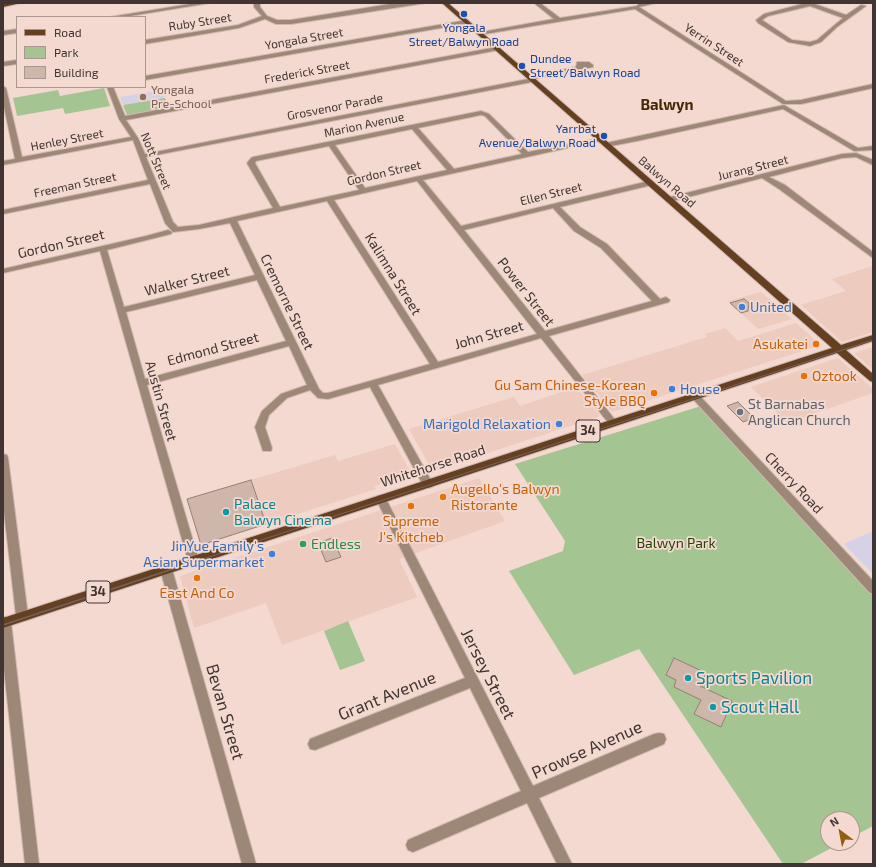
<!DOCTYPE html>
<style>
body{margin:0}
#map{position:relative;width:876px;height:867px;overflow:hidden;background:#f3d9cf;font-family:"Exo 2",sans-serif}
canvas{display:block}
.frame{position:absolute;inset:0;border:4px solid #403532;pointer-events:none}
.legend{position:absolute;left:16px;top:16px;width:130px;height:72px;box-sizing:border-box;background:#f3d9cf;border:1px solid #ab9790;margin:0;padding:5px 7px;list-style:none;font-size:12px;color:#403532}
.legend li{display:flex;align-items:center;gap:8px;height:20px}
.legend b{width:20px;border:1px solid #ab9790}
.north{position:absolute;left:820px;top:811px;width:40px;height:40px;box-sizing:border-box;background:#f3d9cf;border:1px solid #ab9790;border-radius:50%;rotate:328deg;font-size:11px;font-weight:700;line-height:16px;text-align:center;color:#403532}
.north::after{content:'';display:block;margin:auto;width:14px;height:18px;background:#925e11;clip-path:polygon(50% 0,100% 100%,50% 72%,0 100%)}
</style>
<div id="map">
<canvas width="876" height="867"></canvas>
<div class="frame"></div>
<ul class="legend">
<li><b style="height:5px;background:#643f20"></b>Road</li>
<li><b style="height:11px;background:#a4c491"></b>Park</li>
<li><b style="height:11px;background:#ceb7aa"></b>Building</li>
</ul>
<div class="north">N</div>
</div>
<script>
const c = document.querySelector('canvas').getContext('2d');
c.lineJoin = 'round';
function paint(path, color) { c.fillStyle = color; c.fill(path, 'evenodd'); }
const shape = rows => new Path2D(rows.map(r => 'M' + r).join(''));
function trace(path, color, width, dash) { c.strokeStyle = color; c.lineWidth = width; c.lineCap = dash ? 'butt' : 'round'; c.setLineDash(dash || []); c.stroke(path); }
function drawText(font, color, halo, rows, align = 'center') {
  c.font = font + ' "Exo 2",sans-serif'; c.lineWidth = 3.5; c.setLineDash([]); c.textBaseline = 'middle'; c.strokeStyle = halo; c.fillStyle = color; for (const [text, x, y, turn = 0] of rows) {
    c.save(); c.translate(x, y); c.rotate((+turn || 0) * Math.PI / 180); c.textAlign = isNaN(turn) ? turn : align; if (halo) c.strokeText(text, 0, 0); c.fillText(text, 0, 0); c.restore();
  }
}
const built = shape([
 [873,266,873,332,842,342,801,305,846,291,832,279],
 [761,292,792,319,758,329,728,301],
 [796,323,821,345,612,412,582,375,707,337,705,334,725,328,738,341],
 [873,347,873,370,854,353],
 [838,358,873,389,873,393,787,423,751,387],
 [576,387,600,416,436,470,431,468,409,429,514,397,520,406],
 [395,444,411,473,407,479,396,483,394,480,374,486,376,489,266,524,251,480,335,455,338,461],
 [479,478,505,521,399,559,417,597,282,645,266,603,194,628,180,576]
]);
const education = shape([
 [161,90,165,98,123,105,120,97],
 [873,531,873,574,844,544]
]);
const green = shape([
 [104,88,110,106,65,114,63,108,17,116,13,98,58,90,60,96],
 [165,98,169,107,127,115,123,105],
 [701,406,873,595,873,826,852,837,852,819,828,819,828,843,841,843,801,864,783,864,639,649,574,675,509,571,563,551,565,541,515,464],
 [348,621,365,661,340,670,324,631]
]);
const building = shape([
 [744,299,749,303,748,311,741,313,730,303,744,299],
 [738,402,754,418,743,422,727,406,738,402],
 [251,480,266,524,201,545,187,499,251,480],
 [332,538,341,557,326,562,318,543,332,538],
 [674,658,706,673,700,686,732,701,721,727,694,714,701,700,674,687,676,680,666,675,674,658]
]);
const minor = shape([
 [196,3,210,3,124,17,110,17,196,3],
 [254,3,260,3,260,7,267,16,277,20,291,20,390,4,426,3,291,24,276,24,265,19,239,28,145,44,145,40,238,25,262,16,254,7,254,3],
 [534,3,540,3,560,18,637,6,639,3,656,3,639,7,786,101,801,100,873,84,873,88,801,104,783,104,635,9,479,35,476,33,554,19,534,3],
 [806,3,812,3,846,15,861,5,866,6,837,27,821,42,810,46,788,42,758,23,756,20,764,14,806,3],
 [810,6,843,18,817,40,810,42,792,40,762,20,768,16,810,6],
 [467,20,469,21,469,23,145,80,145,76,467,20],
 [17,29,17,33,3,35,3,31,17,29],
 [497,47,499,48,499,50,126,120,138,138,145,154,528,79,528,77,576,67,577,62,589,62,593,65,593,67,534,79,534,81,532,82,146,157,173,222,178,227,199,225,273,208,247,163,251,158,253,157,481,111,489,114,528,152,601,138,601,140,599,141,423,180,461,226,649,181,652,181,652,185,560,207,580,227,607,244,660,299,666,297,670,300,669,302,549,336,616,421,618,423,616,425,610,425,541,338,378,385,433,484,432,487,428,488,424,487,370,387,328,399,318,398,310,390,287,398,269,415,265,427,272,448,271,451,263,451,255,427,262,411,281,394,307,385,289,346,147,385,199,561,197,564,193,566,189,564,100,251,3,273,3,269,146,236,168,230,172,232,171,234,107,250,124,307,255,275,230,223,199,229,173,232,165,223,150,184,3,214,3,210,148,180,133,140,3,165,3,161,15,159,3,102,3,86,6,88,22,157,131,137,119,119,107,87,113,87,125,116,497,47],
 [481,115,485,116,522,154,454,169,418,128,481,115],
 [412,129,447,170,365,188,335,145,412,129],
 [329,146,359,190,280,207,255,163,256,161,329,146],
 [417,181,537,334,438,362,334,200,417,181],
 [327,201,430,364,328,393,323,393,319,389,237,221,327,201],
 [553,208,574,231,601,248,652,301,545,331,464,230,553,208],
 [257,280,286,341,145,379,126,312,257,280],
 [17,60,17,64,3,66,3,62,17,60],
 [784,105,858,148,873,146,873,150,854,151,783,109,637,141,606,147,603,145,606,143,784,105],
 [856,153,873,160,873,165,856,157,842,158,769,177,785,185,873,252,873,258,779,189,762,178,669,202,665,200,666,198,842,154,856,153],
 [695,393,698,394,873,581,873,594,869,592,692,398,690,396,695,393],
 [3,454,7,455,8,458,28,616,26,620,22,621,18,620,16,616,3,503,3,454],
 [381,495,385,496,386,499,533,786,654,734,659,733,664,734,666,739,664,744,539,798,572,864,557,864,527,803,413,852,408,850,406,845,408,840,521,791,470,688,315,750,310,749,308,744,310,739,465,678,376,499,377,496,381,495],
 [166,564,170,566,172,569,256,864,242,864,160,569,162,566,166,564],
 [5,617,9,618,11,622,39,864,25,864,3,660,3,618,5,617]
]);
const major = shape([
 [3,3,21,3,3,7,3,3],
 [442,3,448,3,841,345,873,335,873,341,846,350,873,374,873,382,870,381,837,353,3,628,3,618,832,348,442,3]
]);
const tramFar1 = shape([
 [194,562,873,340]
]);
const tram = shape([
 [3,625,197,561]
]);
const markers = [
 [464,14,4,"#1a4fb4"],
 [522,66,4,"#1a4fb4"],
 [143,97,4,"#8d6e63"],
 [604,136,4,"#1a4fb4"],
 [742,307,4,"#3f7fe0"],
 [816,344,4,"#e8710a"],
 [804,376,4,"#e8710a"],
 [672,389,4,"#3f7fe0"],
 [654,393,4,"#e8710a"],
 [740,412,4,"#6b7280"],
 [559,424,4,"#3f7fe0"],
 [443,497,4,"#e8710a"],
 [411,506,4,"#e8710a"],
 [226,512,4,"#0f9aa8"],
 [303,544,4,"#2e9e5b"],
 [272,554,4,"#3f7fe0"],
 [197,578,4,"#e8710a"],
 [688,678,4,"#0f9aa8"],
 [713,707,4,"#0f9aa8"]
];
const farStreetnames = [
 ["Ruby Street",200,22,-9],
 ["Yongala Street",304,39,-10],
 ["Yerrin Street",714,45,33],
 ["Frederick Street",307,72,-10],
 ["Grosvenor Parade",335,107,-11],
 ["Marion Avenue",364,125,-12],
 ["Henley Street",67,140,-11],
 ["Nott Street",156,161,67],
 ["Jurang Street",753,168,-14],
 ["Gordon Street",384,173,-13],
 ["Balwyn Road",667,182,41],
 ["Freeman Street",75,185,-12],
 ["Ellen Street",551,194,-14]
];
const farTransitnames = [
 ["Yongala",464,28],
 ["Street/Balwyn Road",464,42],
 ["Dundee",530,59,"left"],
 ["Street/Balwyn Road",530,73,"left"],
 ["Yarrbat",596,129,"right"],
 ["Avenue/Balwyn Road",596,143,"right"]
];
const farEducationnames = [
 ["Yongala",151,90],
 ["Pre-School",151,104]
];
const shields = [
 [588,431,24],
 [98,592,24]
];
const shieldNames = [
 ["34",588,431],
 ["34",98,592]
];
const streetNames = [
 ["Gordon Street",61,244,-13],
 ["Kalimna Street",393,274,58],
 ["Walker Street",187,281,-14],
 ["Power Street",526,292,52],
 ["Cremorne Street",287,302,64],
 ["John Street",489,335,-16],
 ["Edmond Street",213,349,-15],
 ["Austin Street",161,401,74],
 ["Whitehorse Road",433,466,-18],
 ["Cherry Road",794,483,47]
];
const shopNames = [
 ["United",750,307],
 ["House",680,389],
 ["Marigold Relaxation",551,424,"right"],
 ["JinYue Family's",264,546,"right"],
 ["Asian Supermarket",264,562,"right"]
];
const foodNames = [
 ["Asukatei",808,344],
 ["Oztook",812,376,"left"],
 ["Gu Sam Chinese-Korean",646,385],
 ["Style BBQ",646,401],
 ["Augello's Balwyn",451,489,"left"],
 ["Ristorante",451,505,"left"],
 ["Supreme",411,521,"center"],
 ["J's Kitcheb",411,537,"center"],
 ["East And Co",197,593,"center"]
];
const worshipNames = [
 ["St Barnabas",748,404],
 ["Anglican Church",748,420]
];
const cultureNames = [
 ["Palace",234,504],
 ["Balwyn Cinema",234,520]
];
const parkNames = [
 ["Balwyn Park",676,543]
];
const leisureNames = [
 ["Endless",311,544]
];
const farDistrictnames = [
 ["Balwyn",667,105]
];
const nearStreetnames = [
 ["Jersey Street",488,674,63],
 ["Grant Avenue",387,696,-22],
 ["Bevan Street",225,712,74],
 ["Prowse Avenue",587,750,-24]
];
const nearCulturenames = [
 ["Sports Pavilion",696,678],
 ["Scout Hall",721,707]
];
paint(built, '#edcbbe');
paint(education, '#d5d2e8');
paint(green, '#a4c491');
paint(building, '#ceb7aa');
trace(building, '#958073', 1);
trace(minor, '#cfb8b0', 2);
trace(major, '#cfb8b0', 2);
paint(minor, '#9d8776');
paint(major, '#643f20');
trace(tramFar1, '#72635e', 1);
trace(tram, '#72635e', 1.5);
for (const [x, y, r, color] of markers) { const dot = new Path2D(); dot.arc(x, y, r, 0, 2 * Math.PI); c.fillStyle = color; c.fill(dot); trace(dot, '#f3d9cf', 1.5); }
drawText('12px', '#403532', '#f3d9cf', farStreetnames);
drawText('12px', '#164399', '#f3d9cf', farTransitnames);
drawText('12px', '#785e54', '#f3d9cf', farEducationnames, 'left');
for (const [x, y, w] of shields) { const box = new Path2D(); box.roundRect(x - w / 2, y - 11, w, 22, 3); c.fillStyle = '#f3d9cf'; c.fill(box); trace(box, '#403532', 1); }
drawText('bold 13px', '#403532', null, shieldNames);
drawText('14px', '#403532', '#f3d9cf', streetNames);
drawText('14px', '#366cbe', '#f3d9cf', shopNames, 'left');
drawText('14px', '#c56008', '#f3d9cf', foodNames, 'right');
drawText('14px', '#5b616d', '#f3d9cf', worshipNames, 'left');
drawText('14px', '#0d838f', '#f3d9cf', cultureNames, 'left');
drawText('14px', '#24420a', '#f3d9cf', parkNames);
drawText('14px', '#27864d', '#f3d9cf', leisureNames, 'left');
drawText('bold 15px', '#422906', '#f3d9cf', farDistrictnames);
drawText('17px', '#403532', '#f3d9cf', nearStreetnames);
drawText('17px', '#0d838f', '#f3d9cf', nearCulturenames, 'left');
</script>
